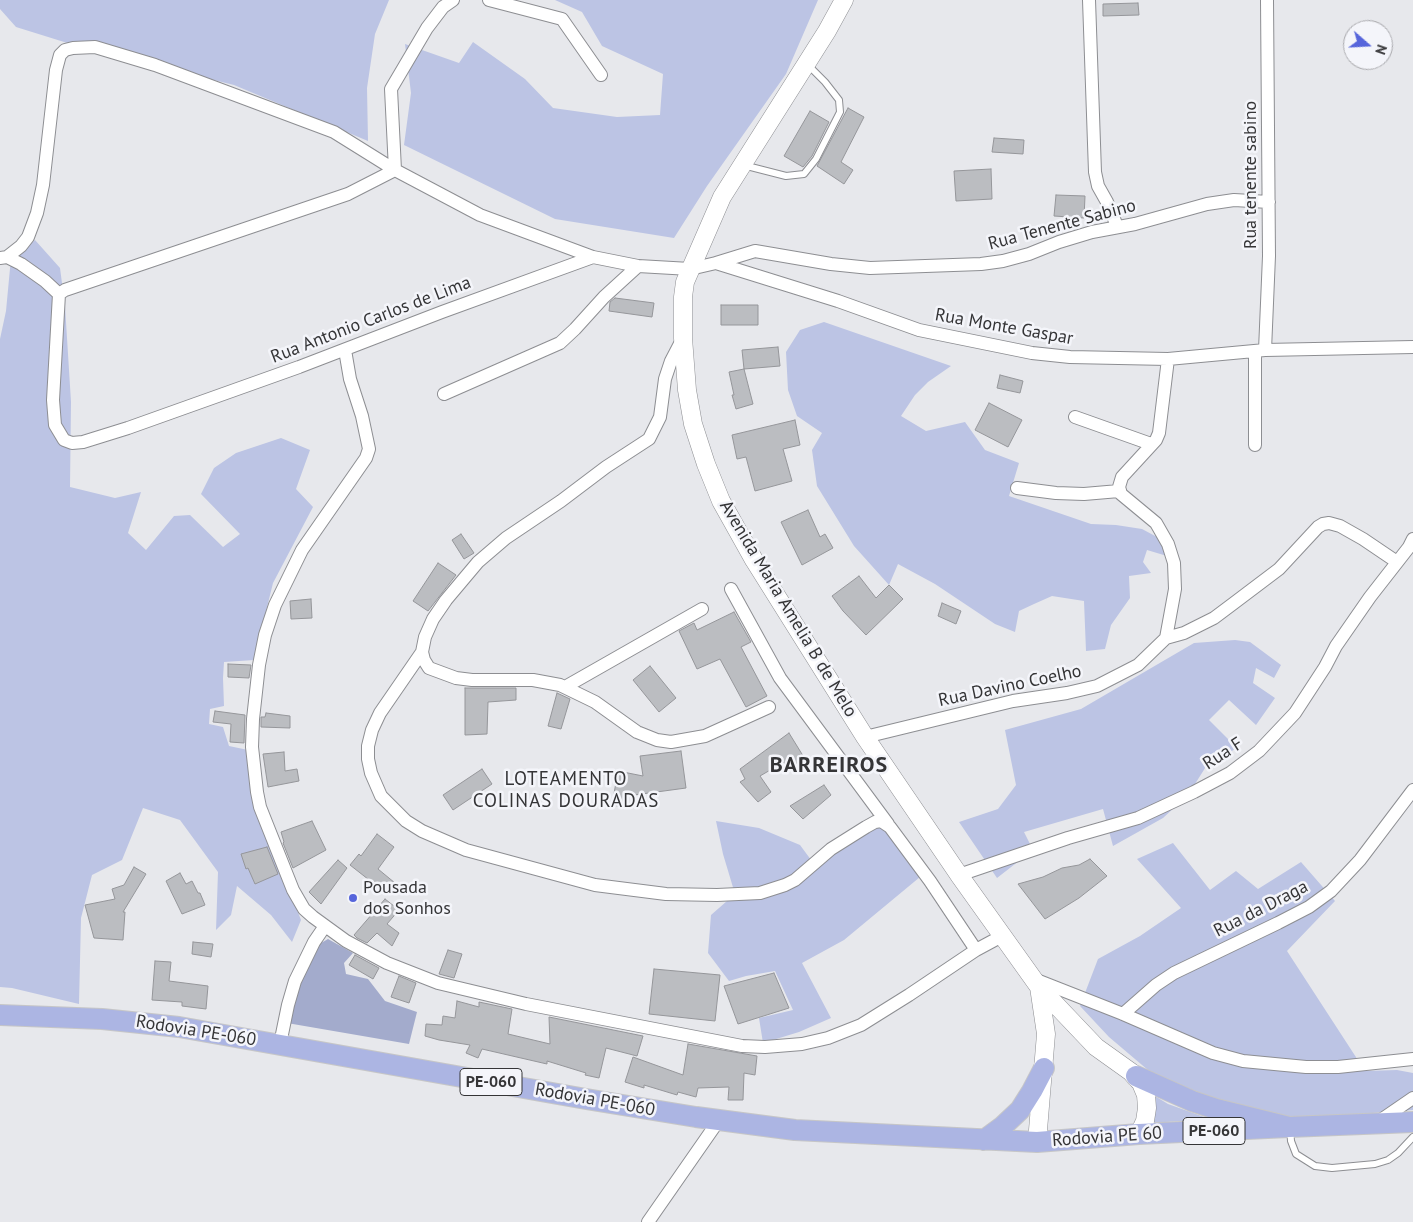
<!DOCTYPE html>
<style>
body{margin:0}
#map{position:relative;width:1413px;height:1222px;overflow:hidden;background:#e7e8ec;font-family:"PT Sans",sans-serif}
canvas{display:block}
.north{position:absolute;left:1343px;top:20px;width:50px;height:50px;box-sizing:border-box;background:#f4f5fa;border:1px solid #a8a8ac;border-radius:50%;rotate:109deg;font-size:14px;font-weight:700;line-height:20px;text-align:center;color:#353537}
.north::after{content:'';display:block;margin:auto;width:18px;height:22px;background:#5665db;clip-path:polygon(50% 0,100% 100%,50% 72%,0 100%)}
</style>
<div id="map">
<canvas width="1413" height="1222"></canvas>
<div class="north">N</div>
</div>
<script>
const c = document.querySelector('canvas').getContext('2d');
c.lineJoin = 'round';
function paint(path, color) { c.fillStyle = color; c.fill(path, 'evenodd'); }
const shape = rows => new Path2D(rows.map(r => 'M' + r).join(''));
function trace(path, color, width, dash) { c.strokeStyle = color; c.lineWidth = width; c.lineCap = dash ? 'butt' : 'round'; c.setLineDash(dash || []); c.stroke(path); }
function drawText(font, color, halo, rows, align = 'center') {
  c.font = font + ' "PT Sans",sans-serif'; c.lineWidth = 5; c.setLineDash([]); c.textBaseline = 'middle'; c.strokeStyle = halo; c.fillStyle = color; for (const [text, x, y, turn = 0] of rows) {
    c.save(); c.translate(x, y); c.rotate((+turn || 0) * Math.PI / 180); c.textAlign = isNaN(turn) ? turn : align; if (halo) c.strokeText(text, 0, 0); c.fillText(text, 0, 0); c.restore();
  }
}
const green = shape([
 [0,0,389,0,375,34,367,88,368,141,234,85,77,46,16,27,0,9],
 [555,0,818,0,786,74,707,186,674,238,555,219,404,145,411,93,405,44,459,63,473,42,525,79,553,108,617,117,660,115,663,74,602,46,582,12],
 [35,240,60,268,65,306,71,402,70,487,115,498,141,492,128,533,146,550,174,516,190,515,223,547,240,534,201,494,214,468,236,453,281,438,310,450,296,489,313,507,273,583,254,660,224,662,223,678,224,706,210,709,209,724,223,727,229,746,248,750,251,794,301,920,292,942,271,915,237,886,231,915,216,930,218,872,180,820,143,808,122,860,92,875,81,918,79,1004,12,988,0,987,0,339,6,311,11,258],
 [824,322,951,366,928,382,915,395,901,416,926,431,965,422,985,450,1019,463,1009,496,1091,524,1116,525,1142,529,1157,537,1167,556,1147,550,1143,562,1151,573,1129,576,1130,598,1111,625,1105,649,1086,651,1084,601,1052,596,1034,604,1019,611,1015,632,995,624,935,584,898,564,889,585,854,546,817,486,812,450,822,433,797,416,788,390,786,352,800,330],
 [1235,640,1250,642,1281,665,1274,678,1256,668,1253,683,1275,698,1256,725,1229,700,1209,720,1237,748,1207,765,1188,795,1163,818,1113,846,1103,809,1024,832,1033,850,997,878,959,822,998,809,1016,785,1005,730,1081,709,1194,643],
 [716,821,759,828,800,845,817,868,847,843,882,825,920,877,844,940,802,963,831,1018,799,1032,763,1043,759,1018,793,1010,775,971,746,976,729,981,708,953,711,915,735,894,723,854],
 [1173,843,1210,890,1236,871,1258,889,1301,862,1335,901,1287,951,1365,1071,1397,1070,1413,1073,1413,1110,1295,1119,1179,1090,1155,1076,1109,1037,1080,1006,1098,959,1140,936,1181,908,1137,859],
 [1150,1093,1168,1104,1210,1119,1152,1123,1156,1111]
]);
const forest = shape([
 [328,939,353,953,344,963,346,974,368,979,385,1001,417,1012,409,1044,287,1023,300,982,316,946]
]);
const building = shape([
 [1138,3,1139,15,1103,16,1103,4,1138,3],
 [848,108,864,117,841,162,853,170,844,184,817,166,848,108],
 [810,111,829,122,812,156,803,167,784,156,810,111],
 [994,138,1024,140,1023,154,992,152,994,138],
 [991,169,992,199,956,201,954,171,991,169],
 [1056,195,1085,196,1084,218,1054,216,1056,195],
 [615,298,654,303,652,317,609,311,610,302,615,298],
 [721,305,758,305,758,325,721,325,721,305],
 [778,347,780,366,744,369,742,350,778,347],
 [744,369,753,404,736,409,732,395,734,395,729,372,744,369],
 [1000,375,1023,381,1020,393,997,388,1000,375],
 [989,403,1022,420,1008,447,975,430,989,403],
 [795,420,800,445,783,449,792,481,755,491,746,457,737,459,732,435,795,420],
 [808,510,820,537,825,534,833,548,802,565,781,522,808,510],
 [461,534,474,553,464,559,452,540,461,534],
 [438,563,456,575,428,611,413,601,438,563],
 [859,576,876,598,889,585,903,599,866,635,843,611,832,596,859,576],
 [311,599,312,618,291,619,290,601,311,599],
 [942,603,961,611,956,624,938,616,942,603],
 [734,612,751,642,741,647,767,696,746,707,720,659,697,669,679,631,694,623,697,630,734,612],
 [228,664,251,665,249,678,228,677,228,664],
 [650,666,676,698,659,712,633,680,650,666],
 [465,688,516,688,516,700,488,702,487,734,465,735,465,688],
 [557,693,570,699,561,729,548,726,557,693],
 [215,711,245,715,244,743,230,742,231,724,213,722,215,711],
 [266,713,290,716,290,728,261,727,261,717,265,717,266,713],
 [789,733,805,759,787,768,784,762,760,776,771,792,758,802,740,782,745,779,740,769,789,733],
 [681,751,686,788,627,796,625,807,612,805,618,771,643,776,640,756,681,751],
 [284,752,285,771,297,769,299,781,268,787,263,754,284,752],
 [482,769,492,784,453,810,443,795,482,769],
 [824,785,831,795,803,819,790,806,824,785],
 [312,821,326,850,293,868,283,843,284,842,281,832,312,821],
 [377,834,394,847,378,869,395,883,387,894,350,865,359,854,361,856,377,834],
 [267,847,278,874,255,884,248,868,246,869,241,854,267,847],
 [1090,859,1107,876,1079,898,1045,919,1018,884,1043,877,1062,868,1079,865,1090,859],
 [338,860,347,868,321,904,309,892,338,860],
 [134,867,146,874,123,912,125,912,123,940,94,938,85,905,115,899,112,889,124,885,134,867],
 [180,873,186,884,192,881,198,893,200,893,205,905,182,914,166,881,180,873],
 [385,899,399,910,387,924,399,933,392,946,377,933,367,943,357,938,354,935,385,899],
 [193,942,213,944,211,957,192,954,193,942],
 [448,950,462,954,454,978,439,974,448,950],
 [355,955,379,968,373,979,349,965,355,955],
 [155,961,171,962,169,981,208,986,206,1009,182,1006,182,1002,152,1000,155,961],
 [654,969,720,975,715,1021,649,1014,654,969],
 [774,973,789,1008,738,1024,724,986,774,973],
 [399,976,416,983,409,1003,391,997,399,976],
 [457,1001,479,1007,479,1002,512,1009,508,1034,550,1044,549,1017,643,1036,637,1056,606,1048,599,1078,585,1075,586,1073,547,1061,547,1064,482,1049,478,1058,466,1053,470,1045,439,1040,425,1036,426,1024,442,1025,443,1016,455,1018,457,1001],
 [688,1044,757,1056,755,1075,744,1073,743,1100,728,1100,729,1087,698,1088,696,1097,678,1092,677,1095,644,1085,644,1088,625,1082,633,1057,683,1075,688,1044]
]);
const lane = shape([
 [743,165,786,176,804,174,816,159,840,112,839,100,825,82,807,64],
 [1290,1128,1291,1141,1296,1154,1315,1166,1332,1168,1375,1164,1388,1160,1398,1153,1413,1137]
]);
const street = shape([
 [453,0,443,7,427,28,391,89,395,170,348,194,65,290,59,294,53,400,55,425,64,440,72,443,83,442,128,428,299,367,442,312,593,257,638,266,690,269,716,263,838,301,919,330,1032,353,1070,357,1168,359,1265,350,1413,347],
 [489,0,562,19,601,75],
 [1089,0,1095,172,1098,186,1107,202,1117,226],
 [7,257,21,264,45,281,59,294],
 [0,258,7,257,21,246,28,237,37,213,43,185,56,70,60,55,65,50,73,48,95,47,155,65,334,132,395,170,480,215,593,257],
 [716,263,755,251,831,264,870,268,981,264,1003,261,1029,254,1059,242,1092,232,1135,224,1207,204,1234,200,1269,202],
 [683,338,671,361,665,379,660,417,649,439,606,467,561,501,506,538,478,562,446,600,433,619,425,637,422,652,424,660,429,668,456,678,472,680,533,680,560,685,595,702,637,732,657,740,671,742,705,736,769,707],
 [345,350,350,379,362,416,369,449,366,458,302,550,275,605,265,635,259,665,253,719,252,747,257,792,260,807,293,890,304,909,313,917,346,941,387,963,438,983,526,1004,742,1046,765,1047,802,1044,828,1038,861,1025,909,995,976,950,1002,936],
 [1265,350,1269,256,1267,0],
 [1255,352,1255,445],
 [444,394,560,343,575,329,604,297,638,266],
 [1075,417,1151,444],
 [1017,488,1056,493,1084,494,1119,491],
 [731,589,780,678,888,824],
 [1166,638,1184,633,1214,618,1234,603,1279,569,1318,527,1323,524,1329,523,1340,526,1363,539,1397,562],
 [422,652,380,713,372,730,368,746,368,759,371,773,381,796,406,821,422,831,466,850,595,885,666,894,717,895,760,893,785,885,795,880,831,849,866,827,875,822,881,821,890,827,930,881,976,950],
 [565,687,702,609],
 [865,737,1013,701,1067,693,1097,686,1138,665,1166,638,1175,589,1174,563,1168,544,1156,523,1121,494,1119,487,1122,477,1156,440,1159,433,1168,359],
 [959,875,1068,838,1138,818,1194,792,1230,773,1259,751,1295,713,1325,667,1336,646,1370,597,1409,547,1413,539],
 [1034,979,1123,1014,1213,1053,1243,1061,1306,1067,1338,1067,1413,1059],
 [1123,1014,1156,985,1174,973,1278,923,1309,907,1331,891,1360,860,1413,790],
 [280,1044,288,1005,295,981,314,942,325,926],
 [1378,1122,1413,1098],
 [648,1222,719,1120]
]);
const secondary = shape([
 [844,0,827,31,722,197,685,282,683,297,683,338,687,390,693,424,706,464,721,501,754,560,865,737,959,875,1039,987,1096,1047,1131,1072,1141,1083,1146,1095,1147,1108,1145,1121,1139,1134],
 [1037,1142,1046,1034,1039,987]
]);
const primary = shape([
 [0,1015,102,1019,179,1027,586,1099,696,1117,795,1130,1037,1142,1139,1134,1289,1127],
 [1136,1076,1192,1101,1216,1109,1289,1127,1413,1122],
 [984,1140,1003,1126,1020,1110,1032,1091,1044,1068]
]);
const markers = [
 [353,898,5,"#5665db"]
];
const shields = [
 [491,1082,62],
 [1214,1131,62]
];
const shieldNames = [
 ["PE-060",491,1082],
 ["PE-060",1214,1131]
];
const streetNames = [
 ["Rua tenente sabino",1251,175,-90],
 ["Rua Tenente Sabino",1062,225,-15],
 ["Rua Antonio Carlos de Lima",371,320,-21],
 ["Rua Monte Gaspar",1004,327,10],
 ["Avenida Maria Amelia B de Melo",788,609,59],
 ["Rua Davino Coelho",1010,686,-12],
 ["Rua F",1223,754,-33],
 ["Rua da Draga",1261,909,-27],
 ["Rodovia PE-060",196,1031,9],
 ["Rodovia PE-060",595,1100,10],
 ["Rodovia PE 60",1107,1137,-4]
];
const poiNames = [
 ["Pousada",363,888],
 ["dos Sonhos",363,909]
];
const neighbourhoodNames = [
 ["LOTEAMENTO",566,780],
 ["COLINAS DOURADAS",566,802]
];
const districtNames = [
 ["BARREIROS",829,766]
];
paint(green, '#bcc4e4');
paint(forest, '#a3abcc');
paint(building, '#bbbdc1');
trace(building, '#95969a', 1);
trace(lane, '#8d8e92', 8);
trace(street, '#8d8e92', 14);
trace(secondary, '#8d8e92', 19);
trace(primary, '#c6c6c7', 22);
trace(lane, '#fff', 6);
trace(street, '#fff', 12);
trace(secondary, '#fff', 18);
trace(primary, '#acb5e3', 20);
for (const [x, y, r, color] of markers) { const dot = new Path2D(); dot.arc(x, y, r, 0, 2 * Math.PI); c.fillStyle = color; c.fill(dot); trace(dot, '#f4f5fa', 2); }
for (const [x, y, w] of shields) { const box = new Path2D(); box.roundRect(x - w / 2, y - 13.5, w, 27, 4); c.fillStyle = '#f4f5fa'; c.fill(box); trace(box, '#353537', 1); }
drawText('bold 16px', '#353537', null, shieldNames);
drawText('18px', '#353537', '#f4f5fa', streetNames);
drawText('18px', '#353537', '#f4f5fa', poiNames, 'left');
c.letterSpacing = '1px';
drawText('19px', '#353537', '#f4f5fa', neighbourhoodNames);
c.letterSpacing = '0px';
c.letterSpacing = '1px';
drawText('bold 22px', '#353537', '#f4f5fa', districtNames);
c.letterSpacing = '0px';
</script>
